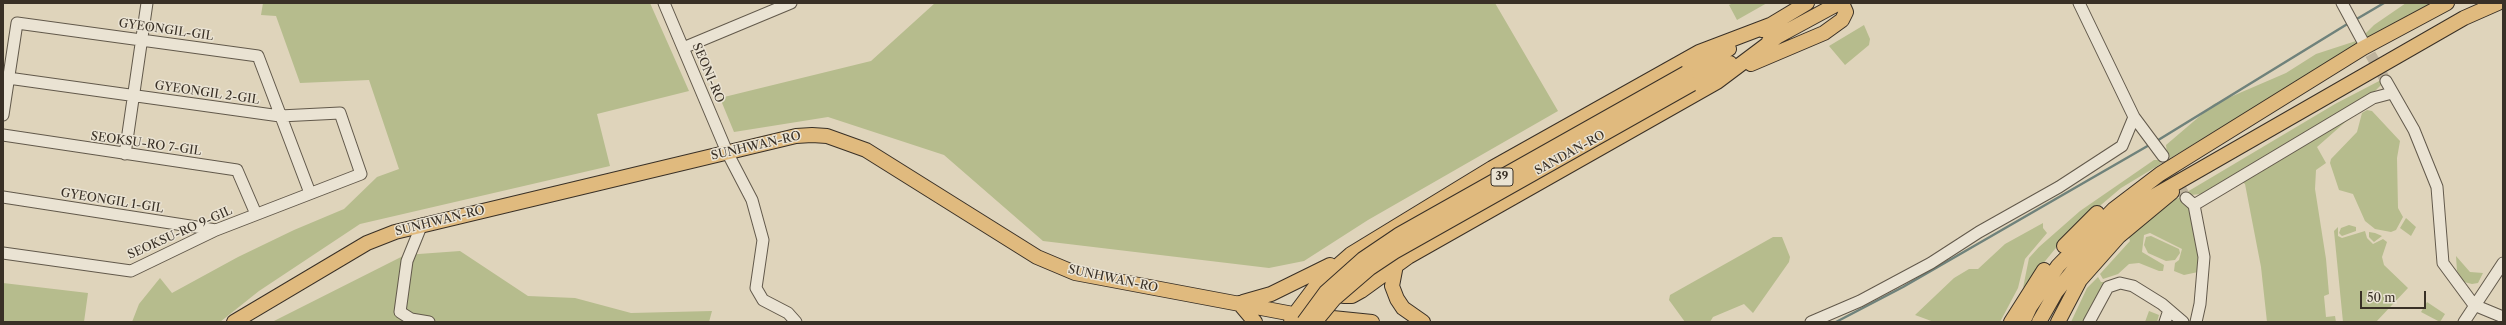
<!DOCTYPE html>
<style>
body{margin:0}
#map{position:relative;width:2506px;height:325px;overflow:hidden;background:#dfd4bb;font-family:"Libre Caslon Text",serif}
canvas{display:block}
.frame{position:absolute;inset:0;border:4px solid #393026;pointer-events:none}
.scale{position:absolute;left:2360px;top:291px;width:66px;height:18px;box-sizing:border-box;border:2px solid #393026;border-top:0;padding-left:5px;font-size:12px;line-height:14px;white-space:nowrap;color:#393026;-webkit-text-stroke:3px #eae3d3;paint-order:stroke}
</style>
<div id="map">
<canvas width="2506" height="325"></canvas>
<div class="frame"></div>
<div class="scale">50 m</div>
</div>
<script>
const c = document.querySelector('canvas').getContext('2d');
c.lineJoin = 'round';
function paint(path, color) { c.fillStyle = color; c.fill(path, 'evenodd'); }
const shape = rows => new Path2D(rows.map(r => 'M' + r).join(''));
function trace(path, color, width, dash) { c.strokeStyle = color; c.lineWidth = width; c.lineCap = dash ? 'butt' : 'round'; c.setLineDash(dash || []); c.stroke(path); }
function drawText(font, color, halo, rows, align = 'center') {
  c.font = font + ' "Libre Caslon Text",serif'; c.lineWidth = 3; c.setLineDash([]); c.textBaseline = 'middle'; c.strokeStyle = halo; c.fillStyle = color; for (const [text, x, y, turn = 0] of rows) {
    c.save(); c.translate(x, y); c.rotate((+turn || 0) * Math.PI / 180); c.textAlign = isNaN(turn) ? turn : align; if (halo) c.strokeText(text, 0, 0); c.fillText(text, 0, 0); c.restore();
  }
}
const green = shape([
 [263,3,650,3,689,91,597,114,610,166,360,224,259,291,220,322,132,322,139,304,160,278,172,293,238,257,294,230,344,209,377,177,399,169,369,80,300,83,276,16,261,15],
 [935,3,1495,3,1558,111,1368,220,1304,261,1269,268,1043,241,944,155,828,117,734,132,720,98,871,61],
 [1733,3,1767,3,1737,20,1729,5],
 [2406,3,2440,3,2286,88,2121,188,2069,232,2023,288,2029,258,2039,247,2080,211,2154,160,2158,160,2167,154,2166,145,2214,104,2286,73,2316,54,2359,40,2374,25],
 [1864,25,1870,39,1869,45,1845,65,1829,46],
 [2381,80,2383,83,2374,92,2201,194,2191,195,2187,192,2335,104],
 [2367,110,2372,111,2400,141,2397,158,2398,208,2403,217,2396,230,2391,232,2375,229,2365,221,2353,194,2339,190,2330,163,2331,159,2357,132,2362,113],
 [2351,117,2317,147,2326,163,2316,170,2315,189,2326,259,2329,294,2324,296,2326,317,2335,316,2336,322,2267,322,2261,267,2245,184,2242,182],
 [2180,197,2190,206,2200,262,2198,272,2184,275,2174,271,2175,263,2179,260,2182,249,2150,233,2144,235,2142,252,2164,265,2163,271,2159,271,2139,263,2129,264,2118,274,2103,279,2100,274,2130,241,2129,237,2168,203],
 [2406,218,2416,227,2411,236,2400,228],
 [2043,223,2043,228,2047,233,2025,259,2018,288,2000,322,1934,322,1915,315,1954,278,1969,269,1978,269,2005,244],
 [2349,225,2356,227,2356,231,2342,236,2339,233,2341,228],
 [2338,227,2338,236,2342,238,2365,231,2367,238,2373,244,2383,239,2387,242,2382,257,2384,265,2408,288,2376,322,2343,322,2334,231],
 [2369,232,2375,233,2382,236,2374,242,2369,237],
 [2151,236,2179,249,2180,253,2175,260,2166,261,2148,253,2144,245,2146,237],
 [1773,237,1782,237,1790,257,1789,262,1753,313,1744,304,1713,317,1710,322,1685,322,1669,300,1670,295],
 [460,251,528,296,575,298,631,313,712,311,709,322,272,322,405,255],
 [2456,256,2470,272,2483,273,2478,283,2472,284,2464,282,2457,271],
 [2098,277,2101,282,2106,282,2085,322,2071,322,2087,288],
 [3,283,88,293,84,322,3,322],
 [2427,302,2445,314,2440,322,2421,312],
 [2149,311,2159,315,2157,322,2145,322]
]);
const stream = shape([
 [2355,20,2384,3],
 [2155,142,2349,23],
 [1836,322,1903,287,2151,144]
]);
const minorTunnel = shape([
 [2362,40,2386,81],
 [2163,156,2186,198]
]);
const minor = shape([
 [664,3,727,152,752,200,763,240,756,288,763,300,788,313,796,322],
 [2079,3,2134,117,2163,156],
 [2342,3,2362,40],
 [683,48,791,3],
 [2386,81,2414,130,2437,187,2443,263,2474,305],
 [3,115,17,23,258,56,310,193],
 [3,135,237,170,256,214],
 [125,154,147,3],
 [3,197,216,230],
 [2186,198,2194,205,2204,257,2200,304,2196,322],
 [2194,205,2373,98,2392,93],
 [422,224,407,261,400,312,411,319,429,322],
 [3,253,131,271,216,230,361,174,340,113,280,116,8,78],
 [2474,305,2503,317],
 [1811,322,1860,301,1931,263,1979,232,2059,187,2122,146,2134,117],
 [2089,322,2108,287,2120,283,2133,286,2162,304,2183,322],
 [2165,322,2169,310],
 [2464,322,2503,263]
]);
const major = shape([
 [1762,30,1807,3],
 [1769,41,1839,3],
 [1751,64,1824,33,1842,20,1846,12,1842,3],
 [1686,73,1729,49],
 [1692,84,1730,63],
 [2064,246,2097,213],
 [1396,265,1392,286,1397,299,1403,308,1423,322],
 [1333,288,1344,296,1352,296,1361,291,1408,257,1717,82,1777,37],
 [1243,302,1271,294,1330,265],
 [1239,303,1255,322],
 [1291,319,1318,283,1351,254,1492,168,1699,52,1770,25],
 [234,322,367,243,395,232,796,136,812,135,827,136,866,150,1037,257,1075,273,1293,314,1372,322],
 [2011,322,2044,270],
 [2023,322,2030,307,2058,266,2114,209,2160,174,2363,48,2447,3],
 [2039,322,2056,292,2093,246,2124,217,2152,197,2464,18,2498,3],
 [2058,322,2080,280,2119,236,2172,192]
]);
const majorBridge = shape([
 [1304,322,1326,292,1363,259,1400,234,1686,73],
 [1315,322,1334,299,1370,268,1394,252,1692,84]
]);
const shields = [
 [1502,177,22]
];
const shieldNames = [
 ["39",1502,177]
];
const streetNames = [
 ["GYEONGIL-GIL",166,30,8],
 ["SEONI-RO",708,73,67],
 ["GYEONGIL 2-GIL",207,93,8],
 ["SEOKSU-RO 7-GIL",146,144,8],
 ["SUNHWAN-RO",756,146,-13],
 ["SANDAN-RO",1570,153,-29],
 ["GYEONGIL 1-GIL",112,201,9],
 ["SUNHWAN-RO",440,221,-14],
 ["SEOKSU-RO 9-GIL",180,233,-24],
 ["SUNHWAN-RO",1113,279,12]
];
paint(green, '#b6bc8d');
trace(stream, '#6f827b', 2.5);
trace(minorTunnel, '#beb39d', 11, [11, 5.5]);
trace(minor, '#62594b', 13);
trace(major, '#393026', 16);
trace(minor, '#eae3d3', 11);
trace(major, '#e0ba7e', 14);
trace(majorBridge, '#393026', 16, []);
trace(majorBridge, '#e0ba7e', 14);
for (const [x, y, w] of shields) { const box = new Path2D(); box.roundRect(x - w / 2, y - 9, w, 18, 3); c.fillStyle = '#eae3d3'; c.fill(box); trace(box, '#393026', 1); }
drawText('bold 11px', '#393026', null, shieldNames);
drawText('12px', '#393026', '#eae3d3', streetNames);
</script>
